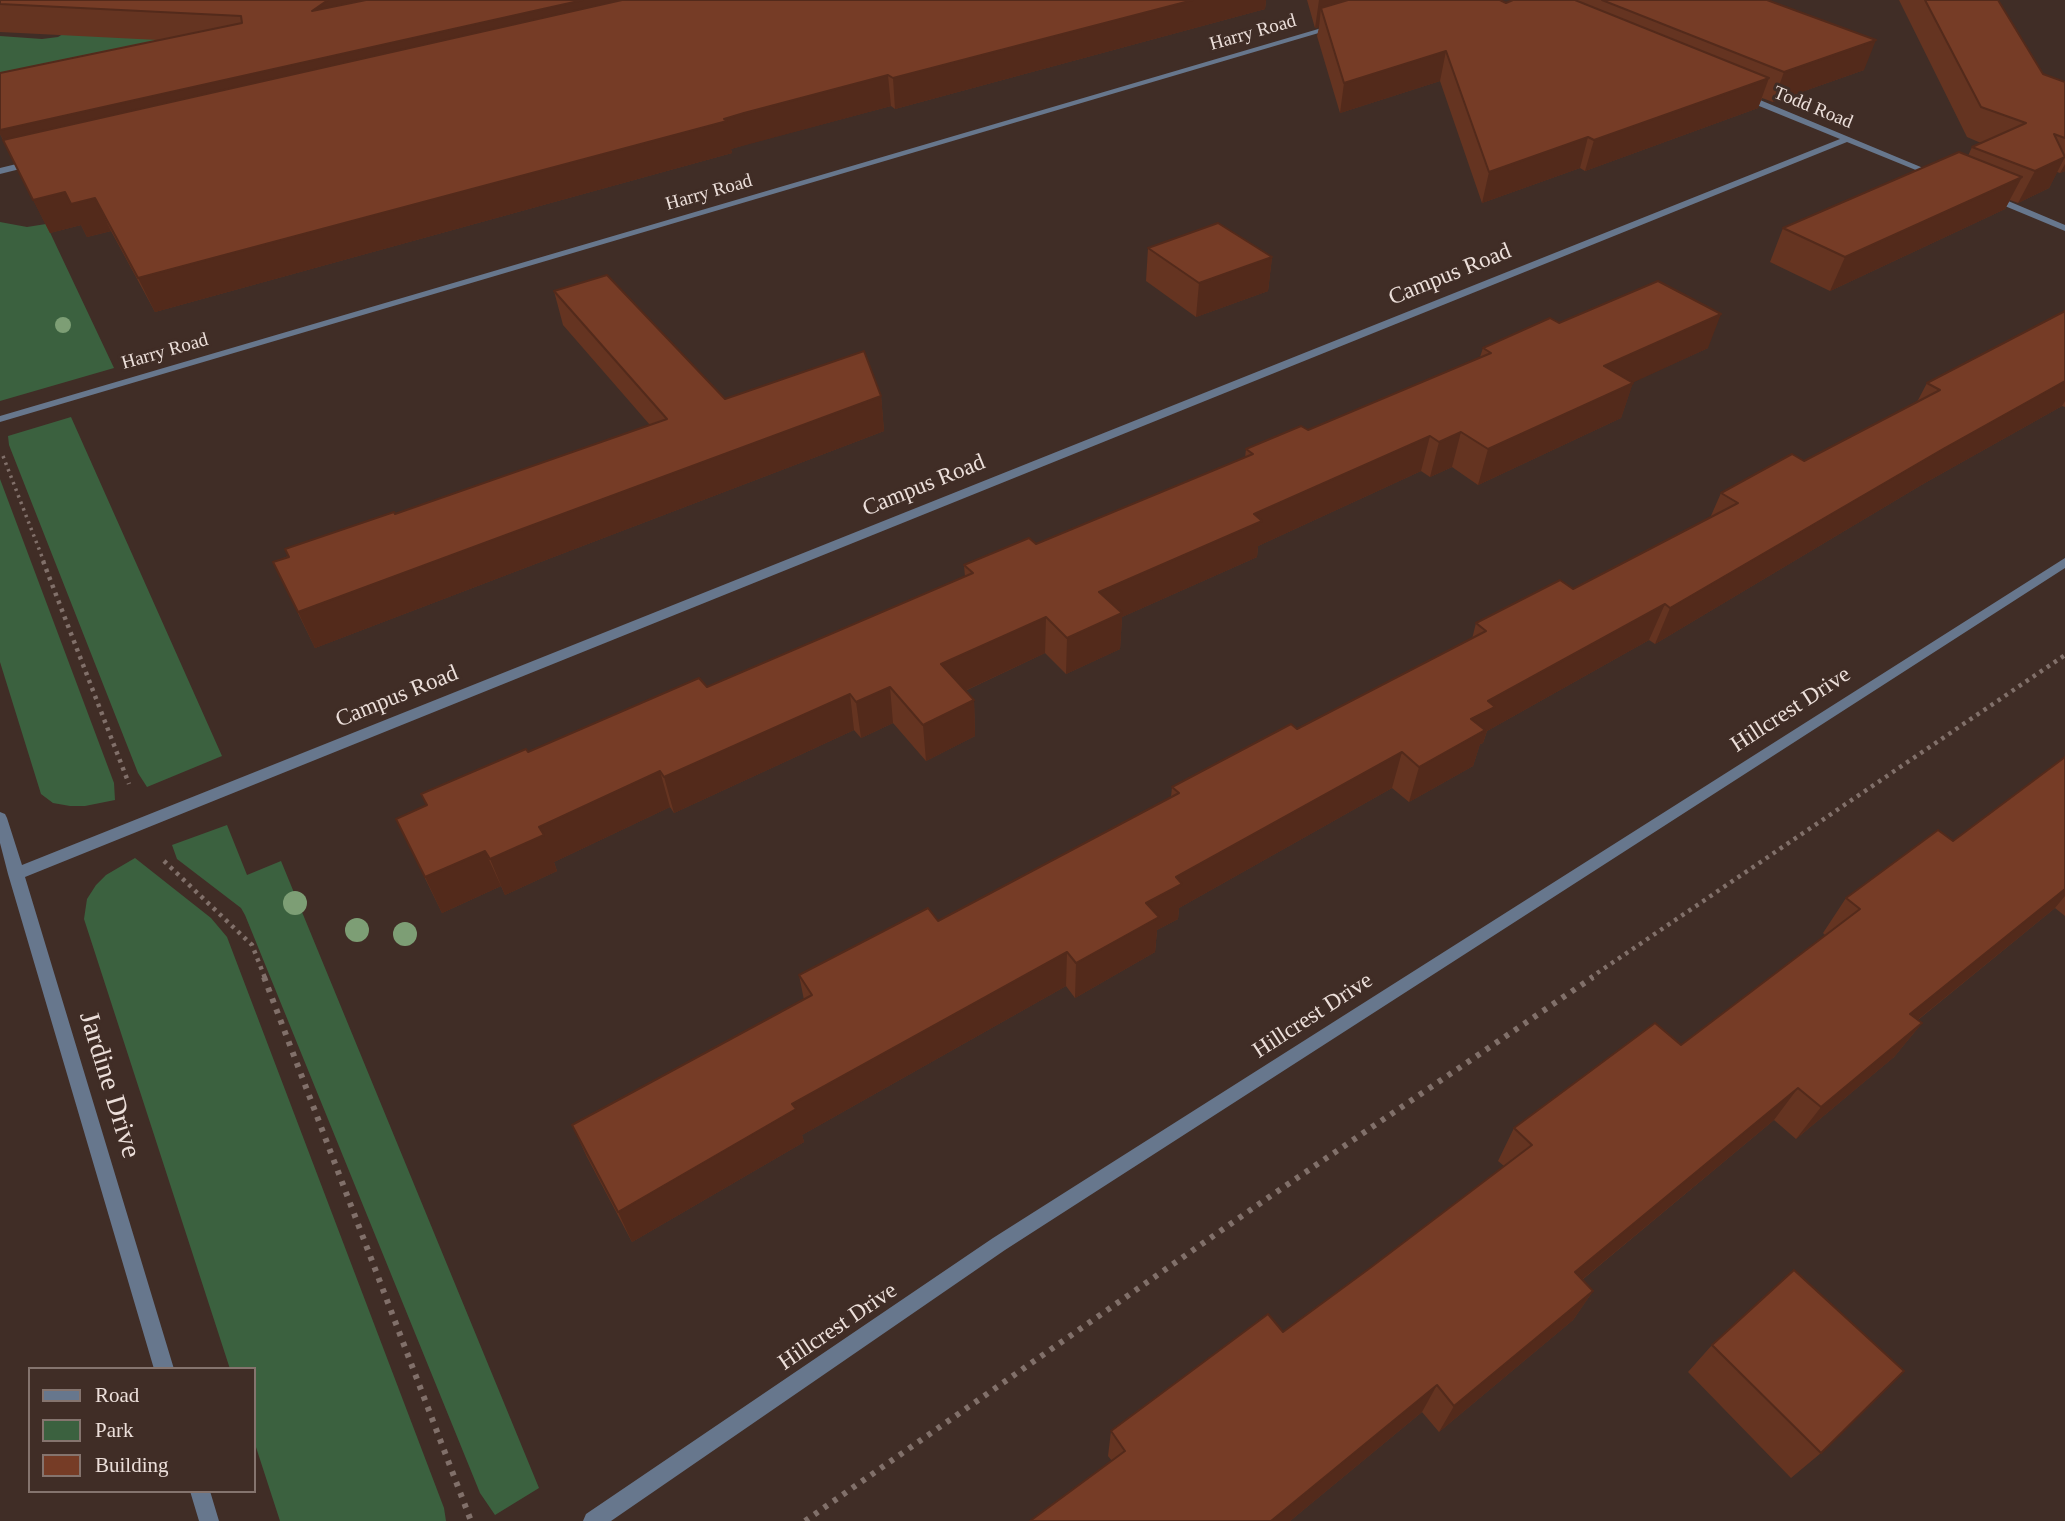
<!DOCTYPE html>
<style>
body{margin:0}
#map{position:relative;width:2065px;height:1521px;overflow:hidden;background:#402d26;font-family:Georgia,serif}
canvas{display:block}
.legend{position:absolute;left:28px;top:1367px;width:228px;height:126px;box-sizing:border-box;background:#402d26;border:2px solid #85746e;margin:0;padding:9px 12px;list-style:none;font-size:21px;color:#ecdfda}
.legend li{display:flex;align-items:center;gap:14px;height:35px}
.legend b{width:35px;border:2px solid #85746e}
</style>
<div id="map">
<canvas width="2065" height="1521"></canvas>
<ul class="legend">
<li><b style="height:9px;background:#67778d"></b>Road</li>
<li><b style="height:19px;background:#3b613f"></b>Park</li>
<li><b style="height:19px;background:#763c26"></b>Building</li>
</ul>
</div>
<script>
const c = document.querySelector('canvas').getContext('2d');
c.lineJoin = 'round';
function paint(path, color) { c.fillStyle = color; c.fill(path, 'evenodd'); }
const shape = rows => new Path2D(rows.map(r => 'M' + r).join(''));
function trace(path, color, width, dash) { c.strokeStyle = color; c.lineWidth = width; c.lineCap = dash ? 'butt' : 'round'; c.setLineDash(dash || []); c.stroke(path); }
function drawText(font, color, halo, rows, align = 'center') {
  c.font = font + ' Georgia,serif'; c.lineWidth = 6; c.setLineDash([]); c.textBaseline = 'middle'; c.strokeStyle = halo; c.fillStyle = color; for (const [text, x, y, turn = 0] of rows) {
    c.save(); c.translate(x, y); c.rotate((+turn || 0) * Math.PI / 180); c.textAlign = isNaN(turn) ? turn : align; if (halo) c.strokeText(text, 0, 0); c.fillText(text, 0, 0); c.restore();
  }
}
const green = shape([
 [120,0,418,0,0,86,0,36,42,39,58,37],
 [0,222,27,227,46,224,114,368,0,401],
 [71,417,222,756,147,787,138,773,9,445,8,436],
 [0,479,114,783,115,800,85,806,70,806,53,803,41,794,0,662],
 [227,825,247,875,281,861,539,1488,495,1515,480,1493,245,915,241,908,177,859,172,845],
 [135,858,211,918,227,937,444,1508,446,1521,280,1521,254,1441,254,1369,230,1369,84,919,87,899,96,885,106,875]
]);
const pathFar2 = shape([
 [3,456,44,562]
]);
const pathFar1 = shape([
 [43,561,129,784],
 [164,861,252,945,265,978],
 [1590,978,2065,655]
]);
const path = shape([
 [264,977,471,1521],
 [805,1521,1272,1195,1593,977]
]);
const minor = shape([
 [1332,25,1339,27,0,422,0,416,1332,25],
 [1742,95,1748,95,1940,175,1933,177,1847,142,25,877,174,1369,154,1369,8,874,0,843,0,812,5,814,7,818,22,865,1840,139,1742,99,1742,95],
 [33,160,37,163,36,165,0,174,0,168,33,160],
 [1988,195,1994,195,2065,225,2065,231,1988,199,1988,195],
 [2065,558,2065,568,1005,1250,611,1521,583,1521,586,1514,993,1238,2065,558],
 [190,1491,210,1491,219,1521,199,1521,190,1491]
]);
const trees = [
 [63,325,8],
 [295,903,12],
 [357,930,12],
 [405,934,12]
];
const wall = shape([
 [0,0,1266,0,1265,9,895,109,891,106,748,144,731,149,732,153,155,312,111,231,87,237,81,225,50,233,0,134,158,40,0,32],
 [1307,0,1500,0,1506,3,1513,0,1767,0,1864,70,1773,102,1762,98,1758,108,1585,171,1580,168,1482,203,1440,81,1340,113,1317,36,1319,27,1315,28],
 [1899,0,1998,0,2043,74,2065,82,2065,171,2060,173,2057,172,2049,188,2018,203,2010,200,2005,209,1830,291,1770,262,1783,228,1968,156,1972,147,1981,143,1967,137],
 [1148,248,1272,257,1268,291,1196,317,1146,281],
 [554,291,725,399,881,396,884,431,315,648,273,562,395,514,650,425,563,325],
 [2065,311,2065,407,2062,406,1923,484,1655,644,1649,640,1487,731,1483,743,1480,744,1473,766,1409,802,1392,788,1179,908,1178,919,1157,930,1155,952,1075,998,1066,986,802,1135,804,1142,632,1242,587,1157,572,1125,804,1000,799,975,938,921,1171,797,1172,787,1297,729,1472,639,1476,623,1573,589,1710,518,1721,493,1804,461,1917,402,1927,383],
 [1559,323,1708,348,1633,382,1621,418,1478,485,1452,467,1430,477,1421,471,1258,546,1257,557,1122,617,1120,649,1066,674,1045,653,965,691,974,700,975,736,926,761,893,723,861,738,854,730,674,813,670,807,554,862,557,871,505,895,501,886,442,913,396,819,427,805,421,794,528,752,707,687,965,577,964,565,1036,544,1245,458,1246,449,1308,430,1480,357,1483,348],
 [2065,757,2065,916,2055,908,1918,1020,1922,1023,1894,1057,1796,1139,1774,1120,1582,1280,1593,1291,1573,1320,1439,1432,1422,1412,1290,1521,1030,1521,1112,1461,1108,1456,1111,1431,1283,1332,1370,1268,1504,1166,1498,1161,1514,1128,1681,1045,1825,935,1823,933,1846,898,1953,841],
 [1712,1345,1821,1453,1791,1478,1688,1372]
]);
const shadedWall = shape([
 [328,0,377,0,312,11],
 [583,0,715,0,15,162,0,134,0,130],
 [1193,0,1266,0,1265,9,895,109,893,78],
 [1319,0,1414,0,1321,8,1319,27,1315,28],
 [1876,40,1864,70,1773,102,1784,72],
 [1446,51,1440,81,1340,113,1344,83],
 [888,75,891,106,731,149,732,153,155,312,138,278,724,119],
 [1769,78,1758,108,1585,171,1594,140],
 [1588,137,1580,168,1482,203,1489,172],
 [2065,157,2049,188,2018,203,2035,171],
 [2065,164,2065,171,2060,173],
 [2022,177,2005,209,1830,291,1845,257],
 [65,192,95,198,111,231,87,237,81,225,50,233,33,200],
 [1272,257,1268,291,1196,317,1199,283],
 [1721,314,1708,348,1593,401,1604,366],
 [2065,381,2065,401,2062,406,1923,484,1655,644,1670,608,1943,449],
 [1633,383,1621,418,1478,485,1488,449],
 [881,396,884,431,315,648,298,612],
 [1461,432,1452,467,1430,477,1439,442],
 [1430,436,1421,471,1258,546,1257,557,1122,617,1120,649,1066,674,1067,638,1099,592,1254,514],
 [1665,604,1649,640,1487,731,1483,743,1480,744,1473,766,1409,802,1419,767,1471,719,1488,701],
 [1046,617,1045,653,943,701,941,664],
 [890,687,893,723,861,738,856,702],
 [850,694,854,730,674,813,664,777],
 [974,700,975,736,926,761,923,725],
 [1402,752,1392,788,1179,908,1178,919,1157,930,1155,952,1075,998,1076,963,1176,877],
 [660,771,670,807,554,862,557,871,505,895,490,859,539,827],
 [485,851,501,886,442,913,425,877],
 [2065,889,2065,896,2055,908,1883,1048,1910,1014],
 [1067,952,1066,986,802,1135,804,1142,632,1242,618,1212,792,1104],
 [1922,1023,1894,1057,1796,1139,1821,1107],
 [1798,1088,1774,1120,1555,1302,1575,1272],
 [1593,1291,1573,1320,1439,1432,1454,1406],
 [1437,1385,1422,1412,1290,1521,1271,1521]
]);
const building = shape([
 [0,0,328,0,312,11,366,0,583,0,0,130,0,73,242,23,241,16,0,4,0,0],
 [622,0,1193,0,893,78,888,75,744,113,724,119,727,121,138,278,95,198,71,204,65,192,33,200,3,140,622,0],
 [1348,0,1500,0,1506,3,1513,0,1575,0,1769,78,1594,140,1588,137,1489,172,1446,51,1344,83,1321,8,1348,0],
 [1602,0,1767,0,1876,40,1784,72,1602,0],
 [1925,0,1998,0,2043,74,2065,82,2065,138,2054,134,2065,157,2035,171,1972,147,2026,123,1981,107,1925,0],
 [1959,152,2022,177,1845,257,1783,228,1959,152],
 [1218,223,1272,257,1199,283,1148,248,1218,223],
 [607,275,725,399,864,351,881,396,298,612,273,562,289,557,285,549,394,512,395,514,667,419,554,291,607,275],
 [1658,281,1721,314,1604,366,1633,383,1488,449,1461,432,1439,442,1430,436,1254,514,1262,521,1099,592,1122,613,1067,638,1046,617,941,664,974,700,923,725,890,687,856,702,850,694,664,777,660,771,539,827,544,835,490,859,485,851,425,877,396,819,427,805,421,794,526,749,528,752,699,678,707,687,973,573,964,565,1029,538,1036,544,1253,454,1246,449,1301,426,1308,430,1491,353,1483,348,1550,318,1559,323,1658,281],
 [2065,311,2065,381,1943,449,1670,608,1665,604,1488,701,1495,707,1471,719,1485,730,1419,767,1402,752,1176,877,1182,884,1146,903,1159,917,1076,963,1067,952,792,1104,796,1109,618,1212,572,1125,812,995,799,975,928,908,938,921,1179,793,1172,787,1291,724,1297,729,1486,631,1476,623,1560,580,1573,589,1738,503,1721,493,1792,454,1804,461,1940,390,1927,383,2065,311],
 [2065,757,2065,889,1910,1014,1922,1023,1821,1107,1798,1088,1575,1272,1593,1291,1454,1406,1437,1385,1271,1521,1030,1521,1125,1451,1111,1431,1268,1314,1283,1332,1370,1268,1532,1145,1514,1128,1655,1023,1681,1045,1860,909,1846,898,1938,830,1953,841,2065,757],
 [1794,1270,1904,1371,1821,1453,1712,1345,1794,1270]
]);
const farStreetnames = [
 ["Harry Road",1253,33,-16],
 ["Todd Road",1813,108,22],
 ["Harry Road",709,193,-16],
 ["Harry Road",165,352,-16]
];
const streetNames = [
 ["Campus Road",1450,275,-22],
 ["Campus Road",924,486,-22],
 ["Campus Road",397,697,-22],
 ["Hillcrest Drive",1791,710,-33],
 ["Hillcrest Drive",1313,1016,-33],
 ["Hillcrest Drive",838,1327,-34]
];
const nearStreetnames = [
 ["Jardine Drive",109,1085,73]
];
paint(green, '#3b613f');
trace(pathFar2, '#81706a', 3.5, [2.5, 4.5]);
trace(pathFar1, '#81706a', 4.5, [3.5, 5]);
trace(path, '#81706a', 6, [4.5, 7]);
paint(minor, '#67778d');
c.fillStyle = '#7d9e75';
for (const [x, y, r] of trees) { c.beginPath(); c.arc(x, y, r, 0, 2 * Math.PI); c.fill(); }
paint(wall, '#653421');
paint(shadedWall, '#532a1b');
paint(building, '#763c26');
trace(building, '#532a1b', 2);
drawText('19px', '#ecdfda', '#402d26', farStreetnames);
drawText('23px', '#ecdfda', '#402d26', streetNames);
drawText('28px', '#ecdfda', '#402d26', nearStreetnames);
</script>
